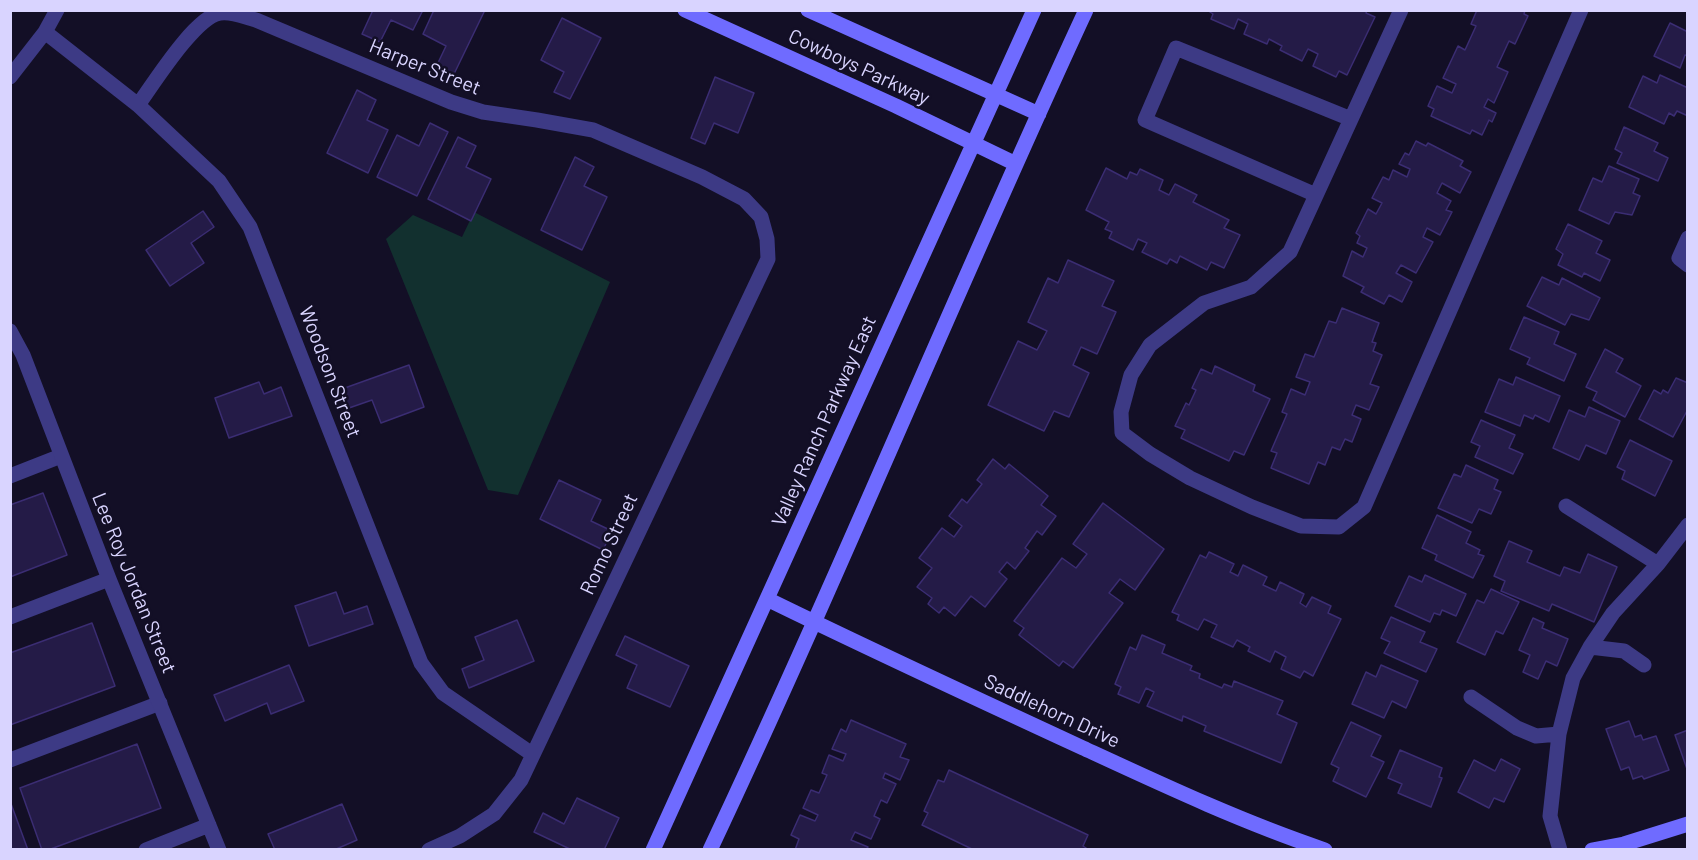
<!DOCTYPE html>
<html>
<head>
<meta charset="utf-8">
<style>
	body { margin:0 }
	#map { position:relative; width:1698px; height:860px; overflow:hidden; background:#130f26; font-family:Barlow,sans-serif }
	canvas { display:block }
	.frame { position:absolute; inset:0; border:12px solid #d9d4ff; pointer-events:none }
</style>
</head>
<body>
<div id="map">
<canvas width="1698" height="860"></canvas>
<div class="frame"></div>
</div>
<script>
const ctx = document.querySelector('canvas').getContext('2d');
ctx.lineJoin = 'round';
function fillPath(path, color) { ctx.fillStyle = color; ctx.fill(path, 'evenodd'); }
function trace(path, color, width, dash) { ctx.strokeStyle = color; ctx.lineWidth = width; ctx.lineCap = dash ? 'butt' : 'round'; ctx.setLineDash(dash || []); ctx.stroke(path); }
function write(font, color, halo, rows, align = 'center') {
  ctx.font = font + ' Barlow,sans-serif'; ctx.lineWidth = 5; ctx.setLineDash([]); ctx.textBaseline = 'middle'; ctx.strokeStyle = halo; ctx.fillStyle = color; for (const [text, x, y, turn = 0] of rows) {
    ctx.save(); ctx.translate(x, y); ctx.rotate((+turn || 0) * Math.PI / 180); ctx.textAlign = isNaN(turn) ? turn : align; if (halo) ctx.strokeText(text, 0, 0); ctx.fillText(text, 0, 0); ctx.restore();
  }
}
const green = new Path2D(`
	M474,212L610,282L518,495L488,490L386,239L413,215L462,237Z`);
const building = new Path2D(`
	M373,10H423L413,30L391,20L380,42L362,34Z
	M434,10H485L454,74L437,65L446,46L423,34Z
	M1207,10H1367L1366,13L1375,17L1347,75L1339,71L1336,77L1313,66L1318,54L1308,49L1302,61L1280,50L1282,46L1269,39L1267,44L1244,34L1248,24L1238,19L1234,29L1211,19L1213,14Z
	M1477,10H1525L1524,14L1528,16L1515,44L1509,41L1497,67L1508,72L1494,103L1488,99L1484,107L1496,113L1492,122L1489,120L1482,135L1472,130L1470,134L1431,116L1434,109L1428,106L1437,86L1452,93L1456,84L1443,78L1458,46L1465,50L1476,26L1471,24Z
	M562,18L601,38L570,99L554,92L564,72L541,60Z
	M1670,23L1688,32V56L1685,55L1680,68L1654,56Z
	M1660,75L1688,88V116L1677,111L1674,116L1669,113L1664,124L1629,107L1643,76L1657,83Z
	M715,77L754,93L738,133L714,123L705,144L691,138Z
	M357,90L376,100L367,120L388,130L368,173L327,153Z
	M430,123L448,132L417,196L377,177L397,135L419,146Z
	M1624,127L1658,143L1654,151L1668,158L1658,181L1617,163L1622,153L1615,149Z
	M458,137L476,146L466,167L491,179L471,221L428,199Z
	M1416,141L1426,146L1428,143L1463,161L1460,166L1471,172L1460,193L1442,183L1437,193L1451,201L1446,210L1452,212L1440,235L1427,228L1423,237L1433,242L1416,273L1401,265L1396,273L1412,282L1402,302L1389,295L1384,304L1361,292L1364,287L1343,276L1352,251L1363,257L1367,248L1357,243L1360,236L1356,233L1368,209L1376,214L1382,203L1372,198L1383,177L1389,180L1393,170L1407,177L1410,169L1399,164L1405,153L1409,155Z
	M575,157L594,167L584,186L607,197L582,250L541,230Z
	M1609,166L1639,179L1633,193L1640,196L1632,215L1615,212L1609,224L1579,210L1593,178L1602,182Z
	M1106,168L1127,179L1130,172L1137,175L1140,169L1163,180L1159,190L1169,195L1175,184L1197,195L1193,202L1229,220L1224,228L1240,235L1224,268L1211,262L1207,270L1180,256L1177,263L1170,259L1167,264L1142,252L1147,243L1138,239L1133,250L1109,238L1112,232L1105,229L1109,222L1086,210Z
	M203,211L214,227L191,243L204,263L170,286L146,250Z
	M1568,224L1602,241L1596,253L1610,260L1600,281L1584,273L1582,277L1558,265L1563,254L1556,249Z
	M1068,260L1114,281L1102,306L1116,312L1097,354L1081,347L1073,365L1089,373L1069,417L1054,411L1044,431L988,405L1018,341L1037,350L1047,331L1028,322L1048,278L1058,283Z
	M1542,277L1559,285L1562,278L1600,298L1589,320L1571,314L1565,325L1527,306Z
	M1342,308L1379,323L1372,342L1376,343L1373,351L1382,355L1370,384L1379,387L1369,410L1356,405L1352,415L1361,419L1352,442L1345,439L1340,450L1332,447L1325,465L1318,462L1309,484L1271,468L1277,453L1271,451L1287,414L1282,412L1291,389L1305,395L1310,382L1296,377L1305,354L1314,357L1329,321L1336,323Z
	M1524,317L1559,332L1554,344L1576,354L1564,381L1527,364L1530,358L1510,349Z
	M1605,349L1623,359L1616,372L1641,386L1625,417L1593,400L1597,392L1586,387Z
	M409,365L424,407L381,423L372,400L349,408L342,389Z
	M1215,366L1255,385L1253,391L1270,399L1244,455L1234,451L1229,461L1181,438L1185,430L1175,426L1186,403L1189,405L1196,390L1192,388L1201,369L1212,374Z
	M1516,377L1560,396L1549,422L1535,415L1533,419L1524,415L1520,426L1485,412L1499,379L1513,385Z
	M1676,378L1688,383V409L1673,437L1639,419L1654,390L1661,394L1663,390L1668,393Z
	M259,382L264,394L281,387L292,416L229,438L215,398Z
	M1589,407L1620,421L1606,454L1586,445L1579,460L1553,448L1569,410L1585,417Z
	M1481,420L1515,435L1509,448L1523,454L1513,474L1475,457L1480,446L1471,442Z
	M1630,440L1672,461L1655,496L1622,479L1625,471L1617,467Z
	M993,459L1005,469L1009,464L1048,496L1041,505L1056,516L1042,535L1037,531L1025,548L1029,551L1015,569L1007,562L999,572L1007,579L985,607L971,596L955,616L944,607L939,613L928,604L932,598L917,587L932,568L919,558L942,528L954,537L962,526L949,516L962,499L967,503L982,484L977,480Z
	M1466,465L1498,480L1494,489L1501,492L1491,514L1479,509L1472,523L1438,508L1454,474L1461,477Z
	M559,480L601,500L591,521L612,531L603,550L540,519Z
	M43,493L67,555L10,577V505Z
	M1103,503L1164,549L1135,590L1120,579L1109,593L1123,603L1073,668L1063,661L1059,666L1019,635L1024,628L1014,621L1062,558L1076,568L1087,554L1073,544Z
	M1437,515L1471,532L1466,543L1480,550L1478,554L1484,556L1473,578L1435,560L1437,555L1422,548Z
	M1509,541L1532,551L1527,562L1560,576L1564,567L1580,573L1588,554L1617,567L1594,622L1552,604L1549,611L1501,591L1505,581L1494,576Z
	M1209,552L1234,564L1230,572L1238,576L1243,565L1267,577L1263,585L1276,591L1280,582L1304,594L1300,603L1306,607L1312,597L1331,606L1328,613L1341,619L1313,676L1304,671L1300,678L1281,669L1286,657L1275,651L1270,662L1248,651L1250,647L1237,640L1233,647L1211,637L1217,625L1204,619L1198,630L1177,620L1179,615L1172,612L1200,555L1206,558Z
	M1425,575L1466,594L1456,616L1442,610L1440,615L1434,613L1430,622L1395,606L1409,576L1422,582Z
	M1491,589L1519,602L1503,634L1496,631L1485,655L1457,642L1477,600L1484,603Z
	M336,592L344,614L367,606L373,624L309,646L295,606Z
	M1391,617L1425,632L1420,642L1437,649L1426,672L1384,653L1390,642L1381,638Z
	M1533,618L1544,623L1542,628L1568,639L1557,666L1546,661L1538,679L1523,672L1530,655L1519,650Z
	M517,620L534,661L469,688L462,669L484,660L475,637Z
	M92,623L115,686L10,725V653Z
	M1142,635L1165,645L1162,653L1192,666L1190,670L1200,674L1199,678L1222,688L1224,684L1232,687L1234,681L1283,701L1277,714L1297,723L1281,763L1204,731L1206,726L1183,716L1182,721L1147,706L1154,692L1146,688L1139,703L1118,694L1121,687L1115,684L1130,647L1136,650Z
	M625,636L689,666L670,707L627,688L637,665L616,655Z
	M289,665L304,701L271,714L267,703L225,721L214,695Z
	M1381,665L1418,681L1406,708L1392,701L1384,718L1352,704L1366,672L1376,677Z
	M851,720L906,744L900,757L909,760L900,780L885,773L883,778L896,784L887,803L881,800L874,816L880,819L871,839L855,832L851,840L868,847L866,850H795L799,839L791,835L800,815L815,821L818,815L803,808L811,790L819,793L827,775L822,773L829,755L843,761L846,754L832,749L841,729L846,732Z
	M1629,721L1635,737L1641,735L1643,740L1656,736L1669,770L1644,779L1642,776L1633,779L1629,767L1621,770L1606,729Z
	M1351,722L1381,736L1371,756L1384,762L1366,797L1333,781L1339,768L1331,764Z
	M1688,730V769H1687L1675,735Z
	M137,744L161,808L48,850H42L20,788Z
	M1400,750L1442,768L1439,777L1442,778L1431,807L1398,793L1402,784L1388,778Z
	M1501,759L1520,769L1504,802L1494,798L1489,808L1458,792L1474,760L1495,771Z
	M949,770L1088,835L1083,846L1089,850H974L922,825L928,813L924,811L938,780L944,782Z
	M577,798L619,818L604,850H572L534,832L543,813L564,824Z
	M10,801L28,850H10Z
	M342,804L357,840L334,850H275L268,834Z`);
const lane = new Path2D(`
	M1401,10L1290,252L1251,287L1204,303L1150,345L1131,375L1121,412L1122,433L1150,454L1190,478L1252,507L1301,526L1339,527L1364,507L1581,10
	M1316,195L1145,120L1176,48L1351,119
	M10,476L61,456
	M10,760L160,703`);
const street = new Path2D(`
	M45,32L138,105L219,181L250,227L421,663L443,693L532,754
	M10,77L45,32L57,10
	M138,105C154,83 195,17 220,13C232,11 244,17 256,20L451,102L483,112L537,120L593,130L702,177L744,199L761,217L767,239L768,259L521,780L494,814L460,836L429,850
	M1688,238L1679,258L1688,265
	M10,331L23,355L109,579L219,850
	M1566,506L1658,564
	M10,617L109,579
	M1590,647L1624,651L1644,665
	M1471,697L1517,728L1536,736L1559,734
	M146,850L209,825
	M1560,850L1550,816L1559,734L1573,678L1590,647L1613,613L1658,564L1688,525`);
const secondary = new Path2D(`
	M685,10L896,106L1016,164
	M808,10L1039,114
	M767,599C871,650 977,699 1083,748C1163,785 1242,822 1325,850
	M653,850L1034,10
	M710,850C841,572 957,288 1086,10
	M1592,850L1624,844L1688,824`);
const streetNames = [
	["Harper Street",425,67,22],
	["Cowboys Parkway",859,67,25],
	["Woodson Street",330,372,69],
	["Valley Ranch Parkway East",824,421,-66],
	["Romo Street",609,544,-65],
	["Lee Roy Jordan Street",134,583,68],
	["Saddlehorn Drive",1052,711,25]
];
fillPath(green, '#12302f');
fillPath(building, '#241b47');
trace(building, '#3b2d73', 1.5);
trace(lane, '#3d3a85', 15);
trace(street, '#3d3a85', 15);
trace(secondary, '#6f6bff', 15);
write('20px', '#d9d4ff', '#130f26', streetNames);
</script>
</body>
</html>
